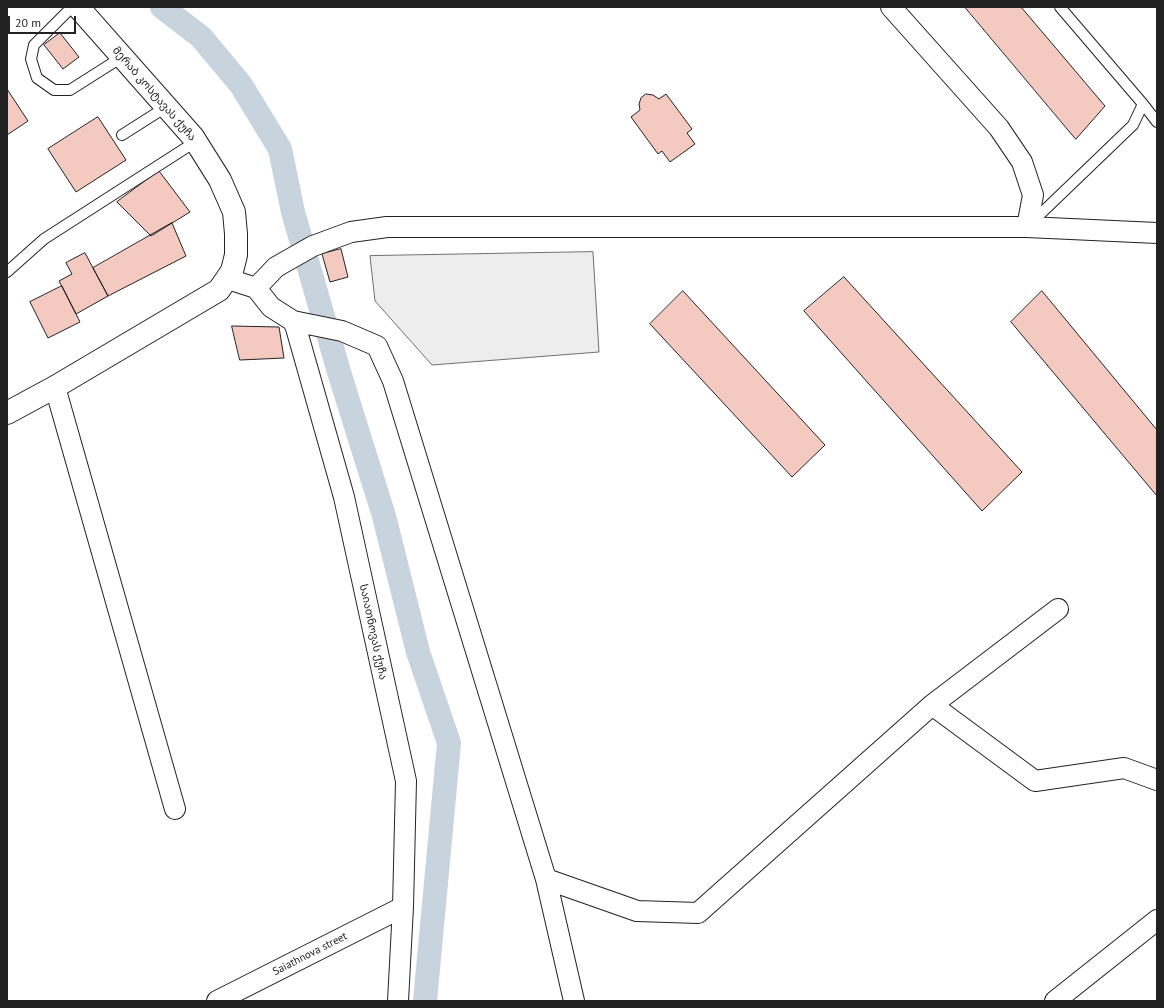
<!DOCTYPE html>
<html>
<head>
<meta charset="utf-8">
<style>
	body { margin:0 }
	#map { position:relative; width:1164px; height:1008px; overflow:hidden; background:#fff; font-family:"PT Sans",sans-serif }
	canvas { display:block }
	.frame { position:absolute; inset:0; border:8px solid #222; pointer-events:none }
	.scale { position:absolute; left:8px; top:16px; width:68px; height:18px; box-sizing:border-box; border:2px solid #222; border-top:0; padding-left:5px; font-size:12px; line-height:14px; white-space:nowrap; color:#222; -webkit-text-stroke:3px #fff; paint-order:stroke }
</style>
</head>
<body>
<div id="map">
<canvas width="1164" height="1008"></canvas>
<div class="frame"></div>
<div class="scale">20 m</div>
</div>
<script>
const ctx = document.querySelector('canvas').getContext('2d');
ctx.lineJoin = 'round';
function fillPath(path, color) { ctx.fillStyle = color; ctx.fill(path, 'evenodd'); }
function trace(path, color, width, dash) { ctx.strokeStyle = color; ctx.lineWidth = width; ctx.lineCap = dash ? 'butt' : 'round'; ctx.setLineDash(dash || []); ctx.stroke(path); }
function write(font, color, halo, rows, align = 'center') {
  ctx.font = font + ' "PT Sans","Noto Sans Georgian",sans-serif'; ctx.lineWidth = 3; ctx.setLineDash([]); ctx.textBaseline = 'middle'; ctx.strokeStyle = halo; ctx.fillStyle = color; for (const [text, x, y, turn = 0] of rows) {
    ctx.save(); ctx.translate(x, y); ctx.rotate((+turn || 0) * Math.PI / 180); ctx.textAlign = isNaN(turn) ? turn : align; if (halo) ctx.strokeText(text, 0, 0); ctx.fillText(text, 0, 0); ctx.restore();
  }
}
const parking = new Path2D(`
	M593,252L599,352L432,365L375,301L370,256Z`);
const canal = new Path2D(`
	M162,7L201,37L241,85L280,149L293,212L339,372L384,516L418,652L449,743L425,1001`);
const building = new Path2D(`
	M965,7H1021L1105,106L1076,139Z
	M60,33L79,57L63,69L44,45Z
	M7,89L28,121L7,135Z
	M646,94L653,95L659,99L666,94L692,129L687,133L695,144L670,162L662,151L658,154L631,117L640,110L639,104L641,98Z
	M98,117L126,160L76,192L48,149Z
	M159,171L190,212L151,236L117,202Z
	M172,223L186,256L108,296L93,268Z
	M341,249L348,277L330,282L322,254Z
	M85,253L108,296L76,314L59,281L72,274L66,263Z
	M844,277L1022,472L982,511L804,311Z
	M62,286L80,322L48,338L30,302Z
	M683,291L825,445L792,477L650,324Z
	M1042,291L1157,430V496L1011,322Z
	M232,326L279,327L284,358L240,360Z`);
const lane = new Path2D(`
	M72,7L34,45L31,59L37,78L54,90H70L122,57
	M1143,104L1157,122
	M122,135L166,107
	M1030,224L1133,125L1143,104L1060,7
	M7,272L44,239L195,142`);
const street = new Path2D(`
	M891,7L999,128L1022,162L1033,195L1027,227
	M228,279L256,288L276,267L313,246L351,232L387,227H1027L1157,233
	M256,288L271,307L293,321L296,328L344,497L406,781L403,907L398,1001
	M293,321L342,331L377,346L393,381L546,879L574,1001
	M55,387L175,809
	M932,705L1035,781L1124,768L1157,780
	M546,879L637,911L698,913L932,705L1058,609
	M217,1001L403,907
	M1055,1001L1157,920`);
const highway = new Path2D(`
	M7,413L55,387L219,290L232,271L236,255V234L234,212L220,180L193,137L78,7`);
const streetNames = [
	["მერაბ კოსტავას ქუჩა",154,94,49],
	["საიათნოვას ქუჩა",373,632,78],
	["Saiathnova street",310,954,-27]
];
fillPath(parking, '#ededed');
trace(parking, '#6f6f6f', 1);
trace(canal, '#c7d3dd', 24);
fillPath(building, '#f3c9c0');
trace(building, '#222', 1);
trace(lane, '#222', 12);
trace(street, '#222', 22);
trace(highway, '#222', 24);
trace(lane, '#fff', 10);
trace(street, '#fff', 20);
trace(highway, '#fff', 22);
write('11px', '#222', '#fff', streetNames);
</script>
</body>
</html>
